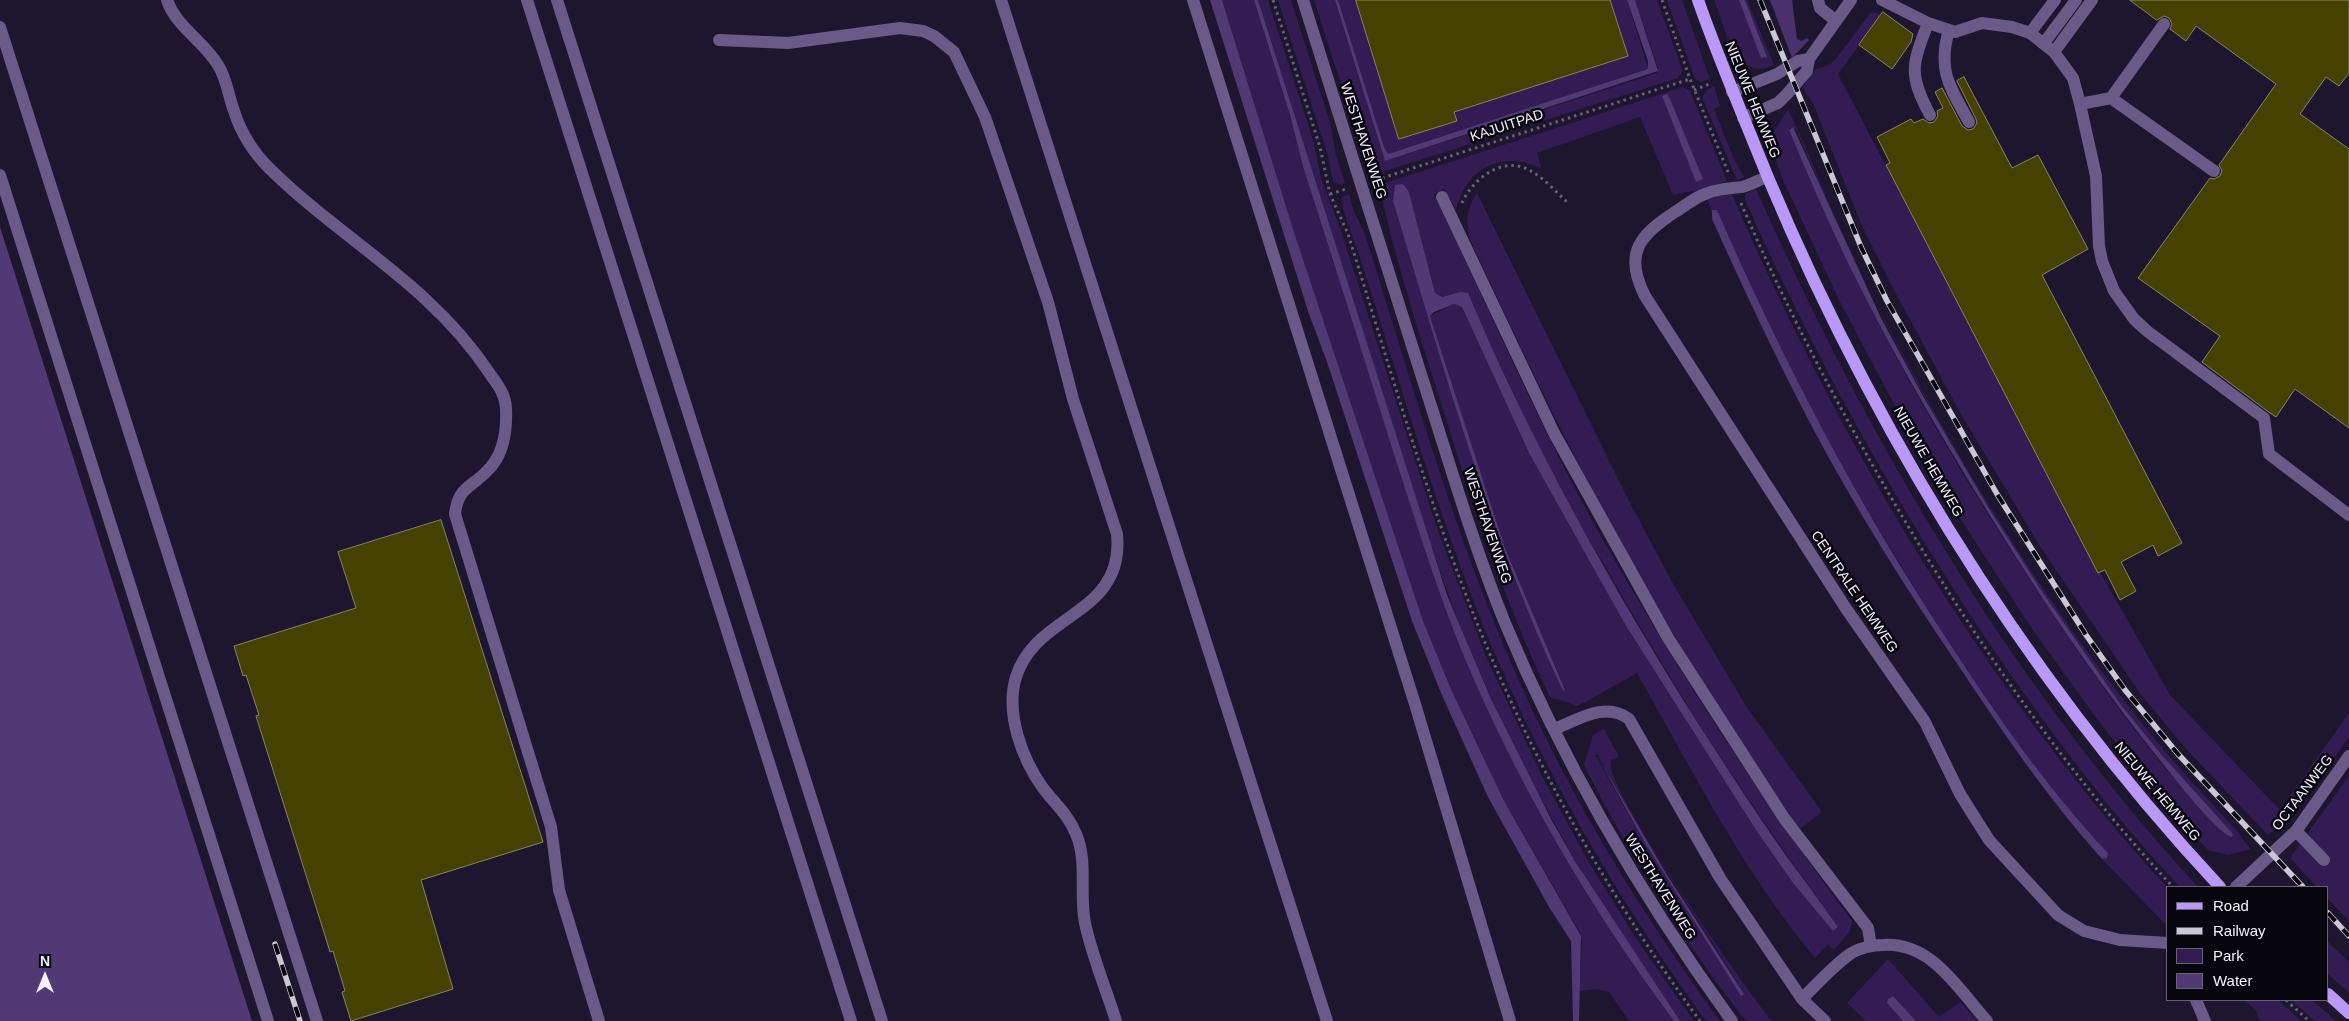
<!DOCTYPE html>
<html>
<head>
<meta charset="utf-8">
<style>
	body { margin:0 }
	#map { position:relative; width:2349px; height:1021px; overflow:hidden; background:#1e162e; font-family:Arial,sans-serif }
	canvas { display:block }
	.legend { position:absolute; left:2166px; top:886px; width:162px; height:115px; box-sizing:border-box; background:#07050e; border:1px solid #66636e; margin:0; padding:6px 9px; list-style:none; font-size:15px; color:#f5f1ff }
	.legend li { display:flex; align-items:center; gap:10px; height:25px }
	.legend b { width:25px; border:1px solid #66636e }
	.north { position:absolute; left:20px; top:951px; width:50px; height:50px; -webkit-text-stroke:4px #07050e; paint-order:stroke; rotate:0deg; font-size:14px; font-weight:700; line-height:20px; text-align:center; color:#f5f1ff }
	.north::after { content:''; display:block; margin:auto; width:18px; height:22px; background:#f5f1ff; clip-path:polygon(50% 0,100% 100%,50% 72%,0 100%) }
</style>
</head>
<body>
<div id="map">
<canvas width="2349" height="1021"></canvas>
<ul class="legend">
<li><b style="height:6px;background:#b998f7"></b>Road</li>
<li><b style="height:6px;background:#ccc7d7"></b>Railway</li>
<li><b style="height:14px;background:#331b54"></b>Park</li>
<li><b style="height:14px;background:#503975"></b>Water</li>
</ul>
<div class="north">N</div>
</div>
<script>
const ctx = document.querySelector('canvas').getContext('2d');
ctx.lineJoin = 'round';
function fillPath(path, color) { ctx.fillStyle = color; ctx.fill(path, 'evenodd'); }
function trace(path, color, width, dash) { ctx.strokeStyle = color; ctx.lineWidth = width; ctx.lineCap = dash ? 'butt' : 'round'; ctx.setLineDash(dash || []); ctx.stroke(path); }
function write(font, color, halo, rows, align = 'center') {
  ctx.font = font + ' Arial,sans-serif'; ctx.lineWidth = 5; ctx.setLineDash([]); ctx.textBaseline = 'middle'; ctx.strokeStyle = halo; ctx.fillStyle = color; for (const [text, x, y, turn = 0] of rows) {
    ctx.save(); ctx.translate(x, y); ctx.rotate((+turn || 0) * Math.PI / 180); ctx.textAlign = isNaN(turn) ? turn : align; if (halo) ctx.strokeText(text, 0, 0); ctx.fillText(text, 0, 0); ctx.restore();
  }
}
const green = new Path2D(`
	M1222,0H1254L1290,115L1304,170C1333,261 1362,352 1391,443C1413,513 1434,584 1462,652C1517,783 1589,907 1674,1021H1629L1609,992L1597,989L1579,991L1582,943L1579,931L1504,801L1451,689L1423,621L1294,232Z
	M1258,0H1268L1314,143L1321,178L1341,231L1438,531L1487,659L1542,776L1587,859L1635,937L1694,1021H1680C1574,872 1486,713 1429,539Z
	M1278,0H1291L1331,126L1336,155L1345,183L1342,185L1333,182L1328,156Z
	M1314,0H1335L1385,161L1657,73L1658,68L1635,0H1657L1683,71L1678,78L1376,174L1355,127Z
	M1338,0H1356L1400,139L1456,121L1454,112L1628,56L1610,0H1627L1648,68L1633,75L1388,154L1384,148Z
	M1667,0H1682L1710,79L1700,82L1695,79Z
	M1714,0H1747L1774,65C1734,84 1725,25 1714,0Z
	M1872,11L1881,15L1838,74L2098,573L2100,572L2170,695L2280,810L2349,713V737L2292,816L2268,835L2187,750L2142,696L2041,548L1962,416L1894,290L1862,226L1814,106L1803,87L1816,69L1829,65L1835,60Z
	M1714,86L1720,106L1714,109L1733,157L1744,177L1737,180L1702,97L1707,90Z
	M1683,87L1690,91L1727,181L1703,189L1673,195L1640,117L1537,153L1542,169C1502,149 1466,168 1456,210L1444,189L1434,194C1491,312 1542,433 1607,547C1681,676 1763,801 1852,921L1850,931L1834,950L1828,944L1815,958C1743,871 1692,770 1637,673L1578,706L1550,697C1505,602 1472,503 1441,403C1418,330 1395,259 1379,185ZM1662,96L1702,179L1696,181ZM1395,185L1409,192L1435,293L1442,297L1460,292L1476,314L1539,448L1580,524L1648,640L1701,728L1768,828L1838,927L1833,931L1793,883L1756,830L1626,626L1530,455L1462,307L1454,304L1430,316L1505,548L1565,690L1563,691C1489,534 1443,366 1393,201Z
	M1788,109C1811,157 1829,207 1852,255C1931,417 2028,581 2141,722C2171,760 2205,796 2238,832L2250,849L2228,855L2208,850L2159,798L2100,723L2030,626L1949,501L1903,421L1840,302L1784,182L1773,153L1771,136ZM1790,128L1796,129C1870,304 1955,466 2063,622C2087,658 2111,694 2138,728C2168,765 2201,799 2233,834L2230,837C2160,771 2104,690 2050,610C1976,499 1907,385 1849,264C1827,220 1809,175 1789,130Z
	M1756,189C1868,441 2011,683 2198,887H2180C2114,817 2057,741 2002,662C1902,516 1817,362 1745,200V194Z
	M1731,192C1837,439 1986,690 2168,888V927L2102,859H2105L2108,853C2025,765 1958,661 1896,557C1829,446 1765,331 1717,210L1712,212L1707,199Z
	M1477,193L1629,501L1672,582L1746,706L1822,812L1801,828C1786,820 1760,771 1749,755C1640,593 1553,419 1471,242C1465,224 1466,209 1477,193Z
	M1349,194L1353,209L1364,232C1407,366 1445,503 1499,634C1555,772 1632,901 1720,1021H1706C1604,881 1520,730 1461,568C1431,487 1407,406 1381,324C1369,286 1357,247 1343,209L1342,197Z
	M1604,729L1619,757L1611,760C1601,785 1748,991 1772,1021H1746C1684,942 1629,854 1584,765L1593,735ZM1595,755H1598C1641,838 1696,914 1744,993L1741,995L1645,843Z
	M2349,776V921L2328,899V887H2317L2290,858Z
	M2328,942L2349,962V993L2328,974Z
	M1888,959L1939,1017L1960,1002L1978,1021H1916L1893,996L1888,999L1887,1003L1903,1021H1866L1847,1003Z
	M2245,1000H2278L2301,1021H2261L2258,1018L2257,1012Z
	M2291,1000H2312L2336,1021H2315Z`);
const forest = new Path2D(`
	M1770,0H1792L1797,39L1801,41L1807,38L1809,40L1792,58Z`);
const water = new Path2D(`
	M1210,0H1222L1294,232L1423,621L1451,689L1504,801L1581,936L1579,1021H1573L1571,941L1549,907L1488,797L1441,693L1412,621L1326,359L1309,314Z
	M1254,0H1258L1447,595L1491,699L1551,819L1575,861L1680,1021H1674C1589,907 1517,783 1462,652C1435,585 1414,516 1392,448C1363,355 1334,263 1304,170L1290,115Z
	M1335,0H1338L1384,147L1388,154L1645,70L1648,68V61L1627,0H1635L1658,71L1385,161Z
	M1739,0H1745L1767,57L1761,58Z
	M1667,94L1670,99L1703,179L1696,182L1662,96Z
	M1793,127L1881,318L1923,396L1988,507L2043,593L2121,705L2160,753L2233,834L2232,837C2217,833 2175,779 2163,764C2109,697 2060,627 2014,554C1955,460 1898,365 1849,265C1827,220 1808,175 1789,130Z
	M1403,184L1409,192L1435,293L1442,297L1460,292L1468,293C1532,445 1613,589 1701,728C1732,775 1762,823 1796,869C1810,888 1824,907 1838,927L1833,931L1793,883L1756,830L1626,626L1530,455L1462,307L1454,304L1434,312L1430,316L1505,548L1565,690L1563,691C1489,534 1443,366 1393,201L1395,185Z
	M1712,210H1717C1782,360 1858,504 1948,641C1996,715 2047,788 2108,853L2107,858L2102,859C2049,800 2004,734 1960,668C1906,589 1855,508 1810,423C1775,356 1743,288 1712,219Z
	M0,227L252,1021H0Z
	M1596,754L1667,875L1744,994L1741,996L1645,843Z
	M1893,996L1916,1021H1903L1887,1003L1888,999Z`);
const building = new Path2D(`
	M1356,0H1610L1628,56L1454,112L1457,121L1399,139Z
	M2130,0H2349V73L2339,86L2326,77L2300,114L2349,149V428L2295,389L2276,417L2270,413L2202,362L2220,336L2138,278L2210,178L2214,179L2220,176L2222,171L2219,165L2276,84L2196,26L2186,41L2170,29L2172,24L2169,18L2164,16L2157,20Z
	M1883,12L1913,34L1911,42L1892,69L1859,45Z
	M1964,77L2012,168L2038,155L2088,249L2042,275L2182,543L2158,556L2153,545L2121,562L2136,591L2120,600L2105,570L2098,573L1886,165L1890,163L1877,137L1911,119L1914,123L1923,119L1929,123L1934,122L1938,116L1937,111L1943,108L1935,92L1942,88L1962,126L1968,130L1973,129L1977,123L1976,119L1957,81Z
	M441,520L543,842L421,880L453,989L351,1021L342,992L345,991L333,951L330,952L327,942L256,716L259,715L246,675L243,676L234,646L356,608L338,552Z`);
const path = new Path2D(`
	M1273,0L1320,147L1330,194L1348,234C1389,364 1426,496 1477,623C1534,764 1610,898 1700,1021
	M1662,0L1690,79L1728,172
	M1694,90L1712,83
	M1376,180L1690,79
	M1330,194L1346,189
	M1462,203C1472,180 1502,155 1529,170C1543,177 1556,192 1568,203
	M1741,203C1776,285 1816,364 1859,441C1947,599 2049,754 2173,887
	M2286,1000L2309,1021`);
const minor = new Path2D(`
	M167,0C176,27 203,40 218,65C227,79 228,95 234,111C241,133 253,152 269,168C342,240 430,284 488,371C496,383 505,392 506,408C507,429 504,455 487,471C471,488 458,487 455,514L551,827L559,890L599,1021
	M527,0L851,1021
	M557,0L882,1021
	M1001,0L1327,1021
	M1193,0L1415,704L1510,1021
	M1303,0C1344,130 1384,260 1426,390C1451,468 1474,547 1505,623C1564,765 1642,897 1732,1021
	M1818,0L1820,8L1836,21
	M1882,0L1928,23L1955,32L1982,23L2012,27L2030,33L2054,52L2073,78L2080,104L2096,176L2099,246L2102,261L2114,291L2134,319L2147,331L2264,418L2269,454L2349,515
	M1928,23C1912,65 1908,74 1930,115
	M0,27L317,1021
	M1949,30C1937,71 1950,87 1969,122
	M2030,33L2055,0
	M719,40L788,43L900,28L923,31L934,36L954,52L985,117L1048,302L1073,399L1117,534C1125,616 1036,612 1016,677C1005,713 1022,759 1043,788C1054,803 1069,815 1076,834C1088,861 1079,894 1085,923C1092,956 1106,989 1116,1021
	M2044,43L2076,0
	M2054,52L2092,0
	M1732,92L1777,74L1798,61L1809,59
	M2111,98L2214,171
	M2080,104L2111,98L2164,24
	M1743,118L1778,103L1787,94L1807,71L1809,59L1851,0
	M0,175L268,1021
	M1767,177C1759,180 1750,185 1742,187C1730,188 1716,189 1705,194C1694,198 1685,206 1675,212C1640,235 1623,253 1645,296L1845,607L1925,722L1960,794L1989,840L2058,915L2084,931L2120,940L2168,943
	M1442,197L1554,433L1668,638L1784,818L1868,928L1871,946
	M1554,729C1578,720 1605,701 1629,719L1720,878L1802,999L1825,1021
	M2296,831L2324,860
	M2236,887L2296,831L2349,756
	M1802,999C1817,984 1833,966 1850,954C1859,948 1873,945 1883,945C1932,942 1958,989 1987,1021
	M2196,1000L2205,1021`);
const major = new Path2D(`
	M1698,0C1713,43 1730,84 1747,126C1857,404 2016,668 2220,887
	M2328,994L2349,1013`);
const rail = new Path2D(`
	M1760,0L1861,247L1887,301L1997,494L2086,635L2125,690L2178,754L2303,887
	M2328,913L2349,936
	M275,944L300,1021`);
const streetNames = [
	["NIEUWE HEMWEG",1752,100,68],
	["KAJUITPAD",1507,126,-18],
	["WESTHAVENWEG",1363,141,72],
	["NIEUWE HEMWEG",1928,462,60],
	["WESTHAVENWEG",1487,526,71],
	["CENTRALE HEMWEG",1854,592,56],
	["NIEUWE HEMWEG",2157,792,50],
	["OCTAANWEG",2303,793,-53],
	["WESTHAVENWEG",1660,887,58]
];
fillPath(green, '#331b54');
fillPath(forest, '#48316d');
fillPath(water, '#503975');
fillPath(building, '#454100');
trace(building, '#868564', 1);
trace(path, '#686175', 3, [2.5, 4]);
trace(minor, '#695a87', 12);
trace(major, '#b998f7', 12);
trace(rail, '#ccc7d7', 5.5);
trace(rail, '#07050e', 4, [11]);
write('14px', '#f5f1ff', '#07050e', streetNames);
</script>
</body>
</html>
